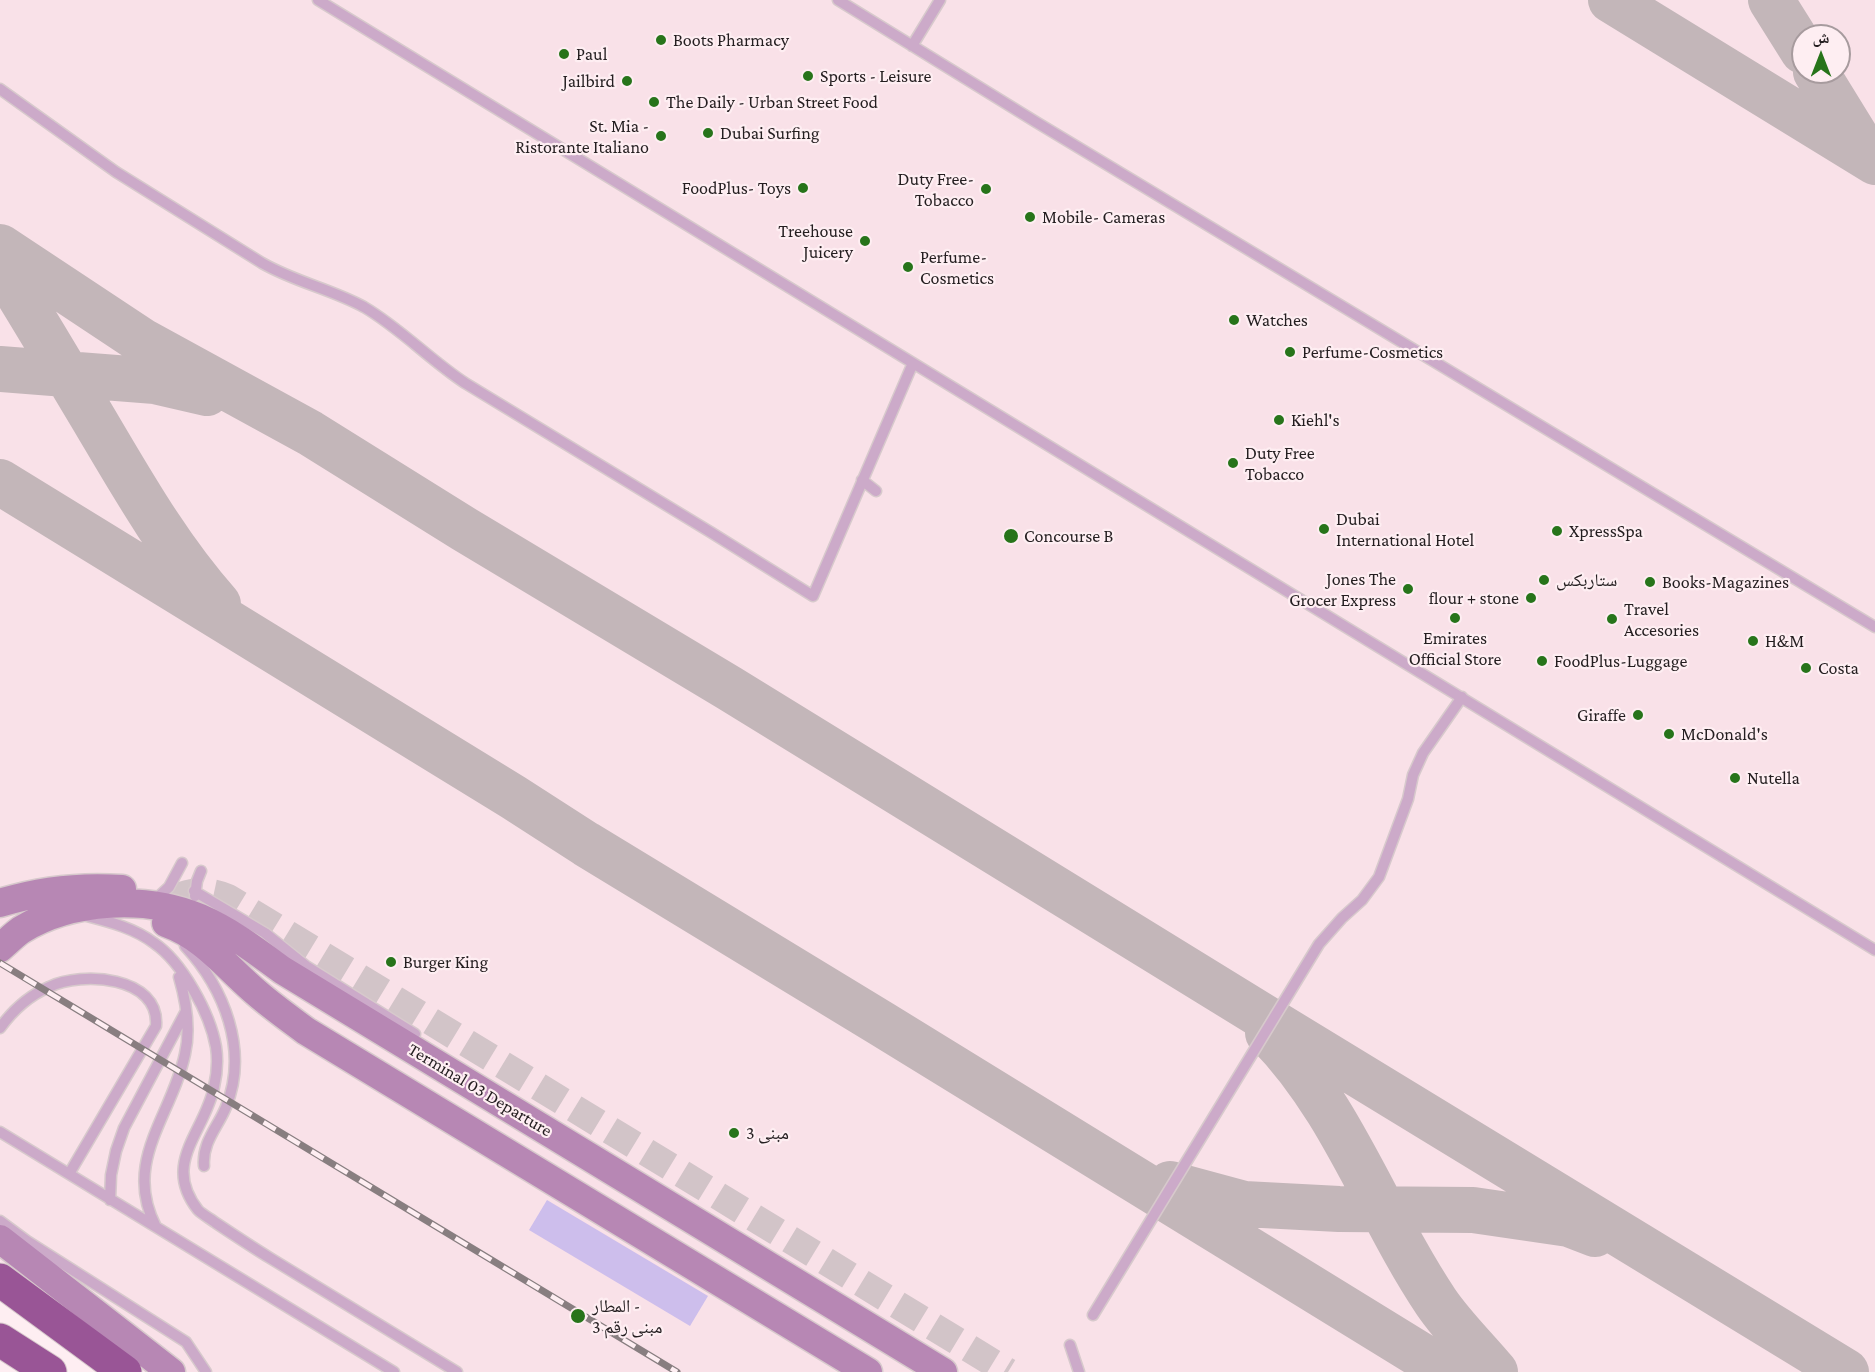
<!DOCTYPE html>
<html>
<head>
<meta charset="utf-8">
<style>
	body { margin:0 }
	#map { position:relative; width:1875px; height:1372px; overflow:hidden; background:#feeef2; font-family:"Crimson Pro","Noto Naskh Arabic",serif }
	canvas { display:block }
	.north { position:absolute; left:1791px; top:24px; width:60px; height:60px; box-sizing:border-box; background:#feeef2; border:2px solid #a79b9e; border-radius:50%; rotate:0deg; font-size:16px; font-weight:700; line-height:24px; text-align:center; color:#241e20 }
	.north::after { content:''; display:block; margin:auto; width:21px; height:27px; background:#27741a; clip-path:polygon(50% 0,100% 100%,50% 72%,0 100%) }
</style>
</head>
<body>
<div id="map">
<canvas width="1875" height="1372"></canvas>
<div class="north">ش</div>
</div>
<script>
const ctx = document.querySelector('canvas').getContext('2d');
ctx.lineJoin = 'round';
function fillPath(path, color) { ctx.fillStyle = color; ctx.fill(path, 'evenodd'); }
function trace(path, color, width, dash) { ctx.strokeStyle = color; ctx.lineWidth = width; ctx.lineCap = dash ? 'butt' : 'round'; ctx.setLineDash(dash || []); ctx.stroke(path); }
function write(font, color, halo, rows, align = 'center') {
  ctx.font = font + ' "Crimson Pro","Noto Naskh Arabic",serif'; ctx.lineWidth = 4.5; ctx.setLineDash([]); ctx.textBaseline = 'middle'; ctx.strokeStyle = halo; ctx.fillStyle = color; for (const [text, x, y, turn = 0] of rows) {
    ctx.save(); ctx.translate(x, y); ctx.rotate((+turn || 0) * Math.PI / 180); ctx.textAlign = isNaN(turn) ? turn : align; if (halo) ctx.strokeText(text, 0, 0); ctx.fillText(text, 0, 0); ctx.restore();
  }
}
const built = new Path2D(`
	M0,0H1875V1372H144L0,1261ZM1803,36H1839V72H1803Z`);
const water = new Path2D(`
	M547,1200L708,1296L690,1326L529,1230Z`);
const taxiway = new Path2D(`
	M1611,0L1875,162
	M1771,0L1803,51
	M1816,72L1864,150
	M0,247L142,341L310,433L464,529L729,688L1272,1022L1846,1372
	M0,268L8,277C37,324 65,371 93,418C131,482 168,548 218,604
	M0,369L155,381L207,393
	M0,482L513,797L586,844L882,1024L1448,1372
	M1268,1033C1343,1109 1377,1214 1436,1302C1453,1327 1476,1349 1495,1372
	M1170,1184L1244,1204L1339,1209L1473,1210L1569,1224L1595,1234`);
const secondaryTunnel = new Path2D(`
	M173,899C192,890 208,890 228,898L1008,1372`);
const lane = new Path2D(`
	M318,0L1875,950
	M838,0L1036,122L1875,627
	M912,46L940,0
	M0,89L116,172L262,263C295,282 331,289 364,307C400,328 430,360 465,383L712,533L813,596L913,363
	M862,480L876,491
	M194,891L265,933L306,966L415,1034
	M195,896L197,881L201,871
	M154,901L169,887L182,863
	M87,916C110,922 134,928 154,943C182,962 210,1013 216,1047C218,1060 217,1074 214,1087C205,1132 161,1163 198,1210C203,1215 211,1219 216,1223C234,1235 252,1247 270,1258C332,1296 395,1334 457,1372
	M185,946C224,988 249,1050 226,1107C218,1127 202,1142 204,1166
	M179,977C186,1001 191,1028 185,1054C172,1116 122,1161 156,1227L394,1372
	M0,1028C13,1010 28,996 49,987C82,971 160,976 156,1026L69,1174
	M0,1132L156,1227
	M110,1200L111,1175L116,1151L124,1128L186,1011
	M0,1221L27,1241L186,1342L206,1372
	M1093,1315L1319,944L1342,918L1362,900L1379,877L1408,799L1413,775L1423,753L1462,697
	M1070,1345L1079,1372`);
const secondary = new Path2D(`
	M0,903C41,890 79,886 122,889
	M166,923C205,937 227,968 258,994C273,1007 290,1019 306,1031L868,1372
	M0,948C7,942 14,935 21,930C71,899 146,895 200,918C230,931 256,951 282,970L943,1372
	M0,1239L171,1372`);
const highway = new Path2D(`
	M0,1280L125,1372
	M0,1340L50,1372`);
const rail = new Path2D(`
	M0,963L677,1372`);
const markers = [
	[661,40,6,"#27741a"],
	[564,54,6,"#27741a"],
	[808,76,6,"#27741a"],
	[627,81,6,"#27741a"],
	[654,102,6,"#27741a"],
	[708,133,6,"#27741a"],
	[661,136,6,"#27741a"],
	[803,188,6,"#27741a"],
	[986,189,6,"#27741a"],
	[1030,217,6,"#27741a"],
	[865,241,6,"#27741a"],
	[908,267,6,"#27741a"],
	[1234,320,6,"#27741a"],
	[1290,352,6,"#27741a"],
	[1279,420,6,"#27741a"],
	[1233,463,6,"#27741a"],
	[1324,529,6,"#27741a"],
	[1557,531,6,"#27741a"],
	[1011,536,8,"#27741a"],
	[1544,580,6,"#27741a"],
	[1650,582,6,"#27741a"],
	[1408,589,6,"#27741a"],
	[1531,598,6,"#27741a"],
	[1455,618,6,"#27741a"],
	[1612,619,6,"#27741a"],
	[1753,641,6,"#27741a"],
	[1542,661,6,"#27741a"],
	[1806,668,6,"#27741a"],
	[1638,715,6,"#27741a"],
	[1669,734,6,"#27741a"],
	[1735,778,6,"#27741a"],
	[391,962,6,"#27741a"],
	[734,1133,6,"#27741a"],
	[578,1316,8,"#27741a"]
];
const poiNames = [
	["Boots Pharmacy",673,40],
	["Paul",576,54],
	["Sports - Leisure",820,76],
	["Jailbird",615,81,"right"],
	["The Daily - Urban Street Food",666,102],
	["St. Mia -",649,126,"right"],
	["Ristorante Italiano",649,147,"right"],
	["Dubai Surfing",720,133],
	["Duty Free-",974,179,"right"],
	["Tobacco",974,200,"right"],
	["FoodPlus- Toys",791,188,"right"],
	["Mobile- Cameras",1042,217],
	["Treehouse",853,231,"right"],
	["Juicery",853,252,"right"],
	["Perfume-",920,257],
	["Cosmetics",920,278],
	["Watches",1246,320],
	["Perfume-Cosmetics",1302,352],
	["Kiehl's",1291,420],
	["Duty Free",1245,453],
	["Tobacco",1245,474],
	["Dubai",1336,519],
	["International Hotel",1336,540],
	["XpressSpa",1569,531],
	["Concourse B",1024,536],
	["Jones The",1396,579,"right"],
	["Grocer Express",1396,600,"right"],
	["ستاربكس",1556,580],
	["Books-Magazines",1662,582],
	["flour + stone",1519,598,"right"],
	["Travel",1624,609],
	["Accesories",1624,630],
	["Emirates",1455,638,"center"],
	["Official Store",1455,659,"center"],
	["H&M",1765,641],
	["FoodPlus-Luggage",1554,661],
	["Costa",1818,668],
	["Giraffe",1626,715,"right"],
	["McDonald's",1681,734],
	["Nutella",1747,778],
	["Burger King",403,962],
	["مبنى 3",746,1133],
	["المطار -",592,1306],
	["مبنى رقم 3",592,1327]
];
const streetNames = [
	["Terminal 03 Departure",480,1090,31]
];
fillPath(built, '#f9e1e8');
fillPath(water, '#cdbeec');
trace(taxiway, '#c3b6b9', 46);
trace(secondaryTunnel, '#d2c4c8', 28, [28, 14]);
trace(lane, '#d7c9cc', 13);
trace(secondary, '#d7c9cc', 31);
trace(highway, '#d7c9cc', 35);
trace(lane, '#ccaac9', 10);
trace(secondary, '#b787b4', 28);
trace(highway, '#995596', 33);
trace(rail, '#887e80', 7);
trace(rail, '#feeef2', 4.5, [14]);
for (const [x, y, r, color] of markers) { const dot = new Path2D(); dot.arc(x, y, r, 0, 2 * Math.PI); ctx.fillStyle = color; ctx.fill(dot); trace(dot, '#feeef2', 2); }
write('18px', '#241e20', '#feeef2', poiNames, 'left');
write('18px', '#241e20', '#feeef2', streetNames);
</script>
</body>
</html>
